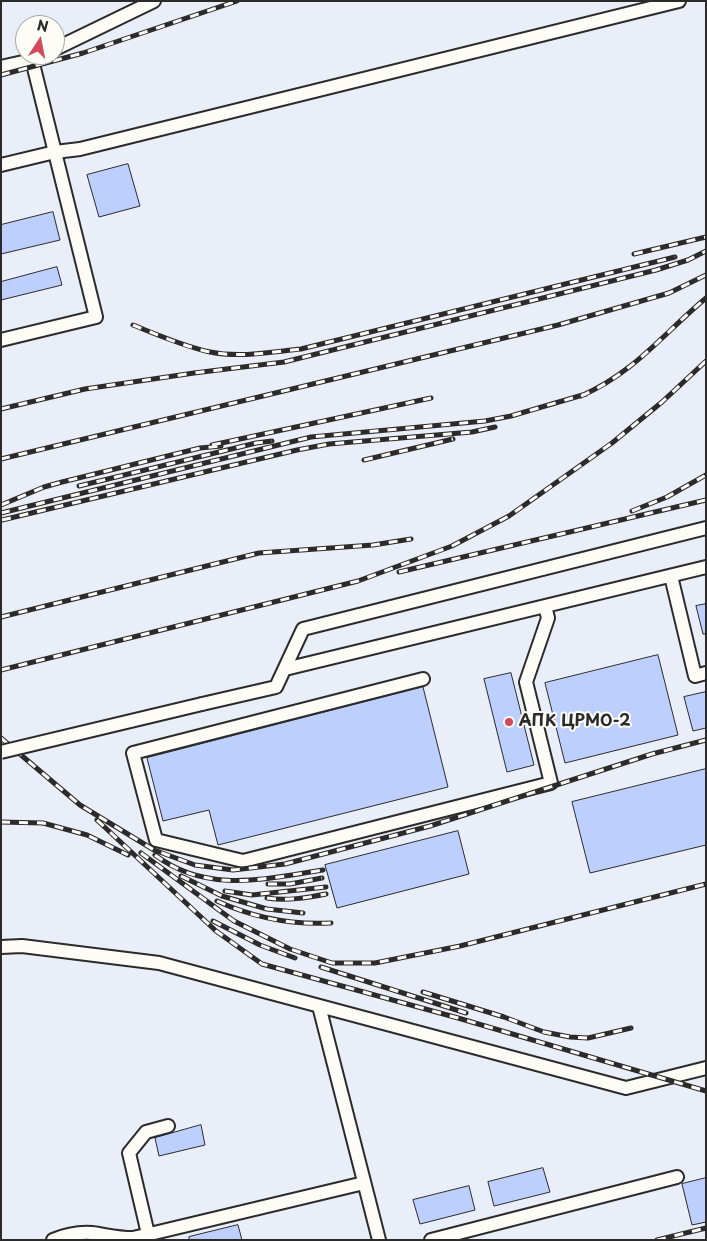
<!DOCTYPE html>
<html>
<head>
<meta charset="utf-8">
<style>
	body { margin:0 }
	#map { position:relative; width:707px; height:1241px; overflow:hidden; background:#fdfcf7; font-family:"Playpen Sans",sans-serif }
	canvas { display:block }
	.frame { position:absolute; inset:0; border:2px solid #2b2b2b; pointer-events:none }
	.north { position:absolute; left:15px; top:15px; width:50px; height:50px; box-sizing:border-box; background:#fdfcf7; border:1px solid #a9a8a5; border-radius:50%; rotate:11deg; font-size:14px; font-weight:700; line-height:20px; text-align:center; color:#2b2b2b }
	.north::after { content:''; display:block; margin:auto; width:18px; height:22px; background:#d1495b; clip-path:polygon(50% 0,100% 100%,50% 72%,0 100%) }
</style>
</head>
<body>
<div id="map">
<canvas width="707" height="1241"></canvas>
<div class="frame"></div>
<div class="north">N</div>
</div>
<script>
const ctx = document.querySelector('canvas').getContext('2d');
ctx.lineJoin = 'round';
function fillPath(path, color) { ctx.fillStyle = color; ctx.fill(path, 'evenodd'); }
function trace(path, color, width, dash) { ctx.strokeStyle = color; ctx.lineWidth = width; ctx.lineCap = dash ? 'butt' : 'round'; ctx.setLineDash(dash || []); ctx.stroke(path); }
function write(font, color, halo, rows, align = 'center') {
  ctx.font = font + ' "Playpen Sans",sans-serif'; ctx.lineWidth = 4; ctx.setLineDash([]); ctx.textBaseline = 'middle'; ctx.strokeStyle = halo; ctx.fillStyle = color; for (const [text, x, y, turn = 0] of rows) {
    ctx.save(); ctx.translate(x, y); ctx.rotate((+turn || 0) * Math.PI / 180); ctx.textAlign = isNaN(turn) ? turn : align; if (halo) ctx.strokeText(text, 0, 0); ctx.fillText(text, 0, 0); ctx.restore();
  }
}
const built = new Path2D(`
	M1,1H706V1240H1ZM25,25H55V55H25Z`);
const building = new Path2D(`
	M128,164L140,206L99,217L87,175Z
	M53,212L60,240L1,254V225Z
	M57,267L62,285L1,300V282Z
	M706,604V634H703L696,606Z
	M658,655L678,735L565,763L545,683Z
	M511,673L534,765L507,772L484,679Z
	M423,687L448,787L218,845L209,810L163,821L147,758Z
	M706,692V728L693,731L684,697Z
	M706,769V845L590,873L572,802Z
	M458,831L469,874L337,908L325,865Z
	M201,1125L205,1145L159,1156L155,1138Z
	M543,1168L550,1192L494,1206L488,1182Z
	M706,1178V1222L692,1225L682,1184Z
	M469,1186L475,1210L420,1224L413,1200Z
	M238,1225L242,1240H189V1237Z`);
const minor = new Path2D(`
	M55,49L154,1
	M1,67L32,60L42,55
	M1,165L55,152L80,149L679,1
	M1,340L96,317L32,60
	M671,576L695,676L706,673
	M285,669L706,567
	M423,679L133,753L156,840L243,861L551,783L526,682L548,618L545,606
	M202,704L276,687L303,629L706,528
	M1,947L22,946L159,963L626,1088L706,1068
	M319,1006L379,1240
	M148,1234L129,1153L146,1132L168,1126
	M53,1240C65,1235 79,1232 92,1233C107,1235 117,1238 133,1238L364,1183
	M431,1240L677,1177`);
const rail = new Path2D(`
	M1,75L83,53L237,1
	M634,254L706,237
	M133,325C158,335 183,346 210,352C240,358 271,352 301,349L675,257
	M581,396C634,373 663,334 706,298
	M1,409L85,389L194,373L284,362L656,270L688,260L706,251
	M212,445L431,398
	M1,459L558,325L669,293L706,275
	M364,460L453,439
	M79,486L256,443L272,441
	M1,505L44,487L62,482L200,448L221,446
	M632,511L667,497L706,475
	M1,513L311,437L485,421L511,416L586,394
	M2,520L297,450L329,444L472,432L495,427
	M399,572L706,500
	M1,617L259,553L373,545L411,539
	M1,670L358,581L452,546L509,516L612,443L662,402L706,361
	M1,738L80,805L154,850L195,865L233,870L285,864L430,826L652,754L706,740
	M97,820L216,931L262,964L458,1018L706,1091
	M1,822L43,823L87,835L128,855
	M141,853L234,921L290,949L332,963H375L460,946L706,884
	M155,855C207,894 264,879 323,870
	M181,876L222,896L267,909L303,913
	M268,884H290L322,878
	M225,891L252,895L326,887
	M267,898C287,901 306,898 326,894
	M217,901C254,918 291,925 331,923
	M213,921L260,945L295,958
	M321,967L466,1013
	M423,992L504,1017L544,1032L570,1037L588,1038L631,1028
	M657,1240L706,1228`);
const minorBridge = new Path2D(`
	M1,752L202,704`);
const markers = [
	[509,722,5,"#d1495b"]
];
const poiNames = [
	["АПК ЦРМО-2",519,722]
];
fillPath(built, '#eaeef9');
fillPath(building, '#bdcfff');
trace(building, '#2b2b2b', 1);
trace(minor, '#2b2b2b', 16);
trace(minor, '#fdfcf7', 12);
trace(rail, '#2b2b2b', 5);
trace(rail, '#fdfcf7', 3, [9]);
trace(minorBridge, '#2b2b2b', 16, []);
trace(minorBridge, '#fdfcf7', 12);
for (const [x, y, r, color] of markers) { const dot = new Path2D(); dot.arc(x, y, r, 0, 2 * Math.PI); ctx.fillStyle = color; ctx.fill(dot); trace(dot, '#fdfcf7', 2); }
write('bold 16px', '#2b2b2b', '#fdfcf7', poiNames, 'left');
</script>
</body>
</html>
